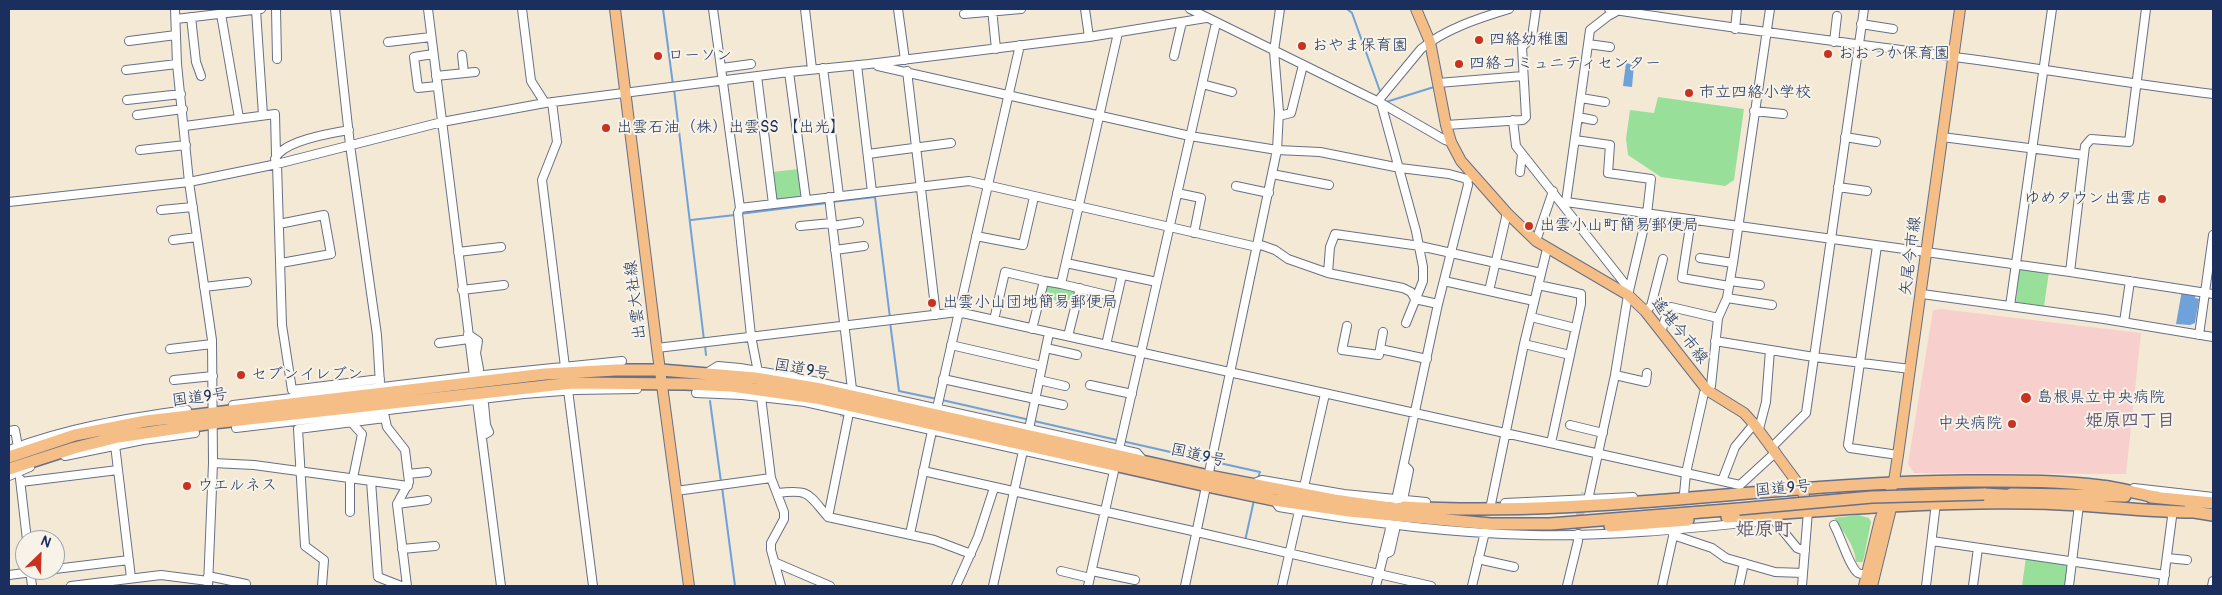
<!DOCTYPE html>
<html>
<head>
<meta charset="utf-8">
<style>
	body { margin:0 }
	#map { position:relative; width:2222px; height:595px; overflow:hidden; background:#f4e9d4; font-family:Pangolin,sans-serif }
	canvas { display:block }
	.frame { position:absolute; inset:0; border:10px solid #1b2f5e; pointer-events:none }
	.north { position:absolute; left:15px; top:530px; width:50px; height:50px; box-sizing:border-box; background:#f7f3e8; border:1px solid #9fa5b1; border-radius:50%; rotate:24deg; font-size:14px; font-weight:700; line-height:20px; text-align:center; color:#1b2f5e }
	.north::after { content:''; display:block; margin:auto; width:18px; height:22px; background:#c8321e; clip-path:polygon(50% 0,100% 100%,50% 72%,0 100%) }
</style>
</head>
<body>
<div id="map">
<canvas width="2222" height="595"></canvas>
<div class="frame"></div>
<div class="north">N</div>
</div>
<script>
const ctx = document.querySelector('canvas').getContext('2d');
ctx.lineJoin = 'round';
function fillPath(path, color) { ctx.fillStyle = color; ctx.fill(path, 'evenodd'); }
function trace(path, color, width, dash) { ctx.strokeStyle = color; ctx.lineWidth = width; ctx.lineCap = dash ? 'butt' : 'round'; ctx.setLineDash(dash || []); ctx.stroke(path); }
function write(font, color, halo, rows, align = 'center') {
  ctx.font = font + ' Pangolin,"Klee One",sans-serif'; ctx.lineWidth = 4; ctx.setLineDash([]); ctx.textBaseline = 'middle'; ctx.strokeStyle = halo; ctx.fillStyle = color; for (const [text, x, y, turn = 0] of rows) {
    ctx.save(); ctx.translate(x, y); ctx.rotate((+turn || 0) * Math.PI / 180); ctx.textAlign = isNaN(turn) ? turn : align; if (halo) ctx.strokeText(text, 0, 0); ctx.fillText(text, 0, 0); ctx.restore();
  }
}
const built = new Path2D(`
	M1941,309L2141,333L2126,474L1914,473L1908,464L1933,310Z`);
const green = new Path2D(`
	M1658,97L1744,109L1734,180L1725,186L1661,177L1628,155L1626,139L1630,110L1654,113Z
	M799,169L803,198L778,201L775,198L772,172Z
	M2019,268L2049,272L2044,306L2016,302Z
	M1045,284L1076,290L1073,305L1042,297Z
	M1858,515L1869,518L1871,522L1863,562H1856C1855,545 1843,532 1834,518Z
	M2026,557L2070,564L2067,586H2022Z`);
const water = new Path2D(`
	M1626,63L1634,65L1632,87L1623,86Z
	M2182,290L2196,293L2195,298L2199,299L2195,323L2190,325L2176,324Z`);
const stream = new Path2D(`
	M663,9L673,85
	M1347,9L1352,13L1381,94
	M674,89L704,340
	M1386,102L1434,87
	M831,202L875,197L890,318
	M739,214L827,203
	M691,220L735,215
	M890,322L899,391L937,399
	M705,345L706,355
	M942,400L1030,420
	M710,401L721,482
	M1034,421L1117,440
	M1122,441L1210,461
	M1215,462L1260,472L1258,478
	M722,487L735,586
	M1245,541L1254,500`);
const minorTunnel = new Path2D(`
	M844,417L845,404
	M1574,541L1585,493`);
const minor = new Path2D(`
	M175,9L177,64L189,182L212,340L213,463L208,586
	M276,9L277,59
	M335,9L350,145L377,335L380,384
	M428,9L474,376
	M522,9L531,81L545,103
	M713,9L740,208L738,213L751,336L758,372
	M805,9L812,69
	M898,9L905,60
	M992,9L996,49
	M1085,9L1089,37
	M1190,9L1381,103L1445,140L1451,142
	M1609,9C1726,28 1844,42 1962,58C2046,69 2129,84 2213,94
	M256,10L263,115
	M1619,10L1608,16L1590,30L1566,202L2070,272L2213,294
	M221,14L239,118
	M964,14L1021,9
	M191,17L196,62L201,76
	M176,19L261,9
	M1861,24L1893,29
	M1735,29L1737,9
	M129,41L176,35
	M388,42L431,37
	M1834,42L1837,16
	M1588,44L1610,47
	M433,54L414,57L418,88L437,86
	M462,55L464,73
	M1174,56L1182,22
	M857,65L872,192
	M878,66L1190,136L1277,150L1320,152L1400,168L1449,174L1467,179L1474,176
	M722,68L751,64
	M823,68L839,196
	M126,70L177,64
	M907,71L936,315
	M789,72L806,200
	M436,76L475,72
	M757,76L773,204
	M1438,83L1523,76
	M1202,84L1232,92
	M1581,98L1605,102
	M127,100L181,94
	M1378,101L1421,49C1445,29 1479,18 1509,9
	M552,102L557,142L542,180L565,367
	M1381,103L1416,231L1423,267V281L1406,323
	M1754,111L1783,114
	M137,115L183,109
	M1279,116L1291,113L1303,65
	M1578,117L1593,120
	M1513,120L1516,146L1629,289
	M1446,125L1523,120L1526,117L1522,47L1532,37L1536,9
	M185,126L275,114L276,155
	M349,130C331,133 282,141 275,159L277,164L282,325L292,390L380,379
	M1845,137L1876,142
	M1942,137L2084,155
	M1575,140L1610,145L1608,173L1651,179L1647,214L1628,295L1615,375L1588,500
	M140,150L186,145
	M868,154L951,143
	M1520,172L1522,154
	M1272,174L1329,185
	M1236,186L1269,193
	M1838,187L1867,191
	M1177,193L1201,198L1194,233
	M829,197L852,389
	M9,202L189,182L277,164L442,122L545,103L789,72L869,64L1089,37L1206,18
	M740,208L969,181L1257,247
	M161,210L193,207
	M1691,220L1682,278L1729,286
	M279,224L324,215L331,254L281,263
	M800,226L832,223
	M832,226L859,222
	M976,236L1023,245L1034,197
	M173,240L197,237
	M1536,241L1553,191
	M1258,244L1275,250L1288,259L1328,273L1403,288L1411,292L1415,299L1438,304
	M1877,246L1848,445L1850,448L1898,455
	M835,250L864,246
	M458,252L501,247
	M1700,258L1733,263
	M1066,263L1157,282
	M2070,272L2085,146L2091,139L2129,142L2146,9
	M1328,273L1330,247L1335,234L1420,246L1541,273
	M1444,281L1534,301
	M1730,281L1760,285
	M1061,284L1115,297
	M1538,285L1581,294V304L1551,443
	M204,287L247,282
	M462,290L504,285
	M1489,291L1507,213
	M1922,294L2104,319L2213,337
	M1727,298L1772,305
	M2010,306L2052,9
	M1645,311L1651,306L1663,259
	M1531,317L1575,328
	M994,320L1005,272L1044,281
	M2124,322L2130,281
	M1347,326L1342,350L1379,355L1380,349
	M1032,329L1044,281L1061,284L1118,33
	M1661,331C1665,324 1665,312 1671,307L1718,318
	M1383,332L1380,349L1427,359
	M468,334L478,341L476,353L479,369
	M2199,335L2213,235
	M1068,336L1080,288
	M1715,341L1814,357L1910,369
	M439,343L469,339
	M1524,344L1566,354
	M951,345L1042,366
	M1106,345L1122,275
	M657,348L958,312L1740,485L1776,452
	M1046,348L1077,355
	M170,349L212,344
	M705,374L718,366L740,368L804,379L1137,453L1143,460
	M1615,375L1646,382L1647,373
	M943,379L1063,405
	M174,380L213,376
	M1039,380L1065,386
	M1090,385L1132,394
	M733,388L742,395L805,402L1111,470
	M568,390L593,586
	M696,393L742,395
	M761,397L771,478L784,512V519L771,543V550L781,586
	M477,400L501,586
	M233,405L474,376L622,361
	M937,408L1020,45
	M384,413L387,427L405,450L409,482L397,504L407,586
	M849,413L828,517L934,540L971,554
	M352,423L362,434L353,478
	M1570,425L1603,433
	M236,428L524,394L575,390L637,389
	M1029,429L1049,333
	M1759,429L1766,402L1770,350
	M9,431L15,430L18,447
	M482,436L489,432L486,425L484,404
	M115,445L131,578
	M1772,447L1806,413L1864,9
	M1119,449L1216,23
	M9,450C67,428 126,418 187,410
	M65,456L143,440L195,433
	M213,463L254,465L408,486
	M923,471L1197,532L1431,586
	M408,474L427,472
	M9,476L30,467
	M20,479L27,540
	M371,481L378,577L401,586H407
	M1722,481L1735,447L1754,424
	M21,482L118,470
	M1252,484L1262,480L1344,494L1426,502
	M1304,487L1325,394
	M2134,488L2213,497
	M676,491L771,478
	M778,493C810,489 808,494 828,517
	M1684,494L1686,473L1704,393L1711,386L1718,318L1727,298L1733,263L1770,9
	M1404,495L1409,470L1404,465
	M1274,500L1279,507C1362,522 1447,533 1531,535C1612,537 1694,528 1774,520L1782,513
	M1396,500L1438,304L1468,185L1467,179
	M1505,503L1633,497
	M397,504L427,500
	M1491,504L1524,344L1547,249
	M350,512V478
	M1774,520L1797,548L1805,551
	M1834,525C1840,535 1850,568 1858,573C1859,574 1864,574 1866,575
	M910,534L932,431
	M1673,535L1712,548L1726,558L1775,572L1803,573
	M1932,541L2165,575
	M402,549L435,546
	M1383,555L1390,552L1395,530
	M2167,558L2187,560
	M1478,559L1514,567
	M774,562L830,586
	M55,569L129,560
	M30,570L32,586
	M1061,571L1090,578
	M1092,571L1135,580
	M9,575L48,570
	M208,576L246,584
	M71,586L161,575L208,581
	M322,586L324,560L305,546L298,429L385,418
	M956,586L978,537L994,488
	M993,586L1023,451
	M1088,586L1114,471
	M1185,586L1277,150L1279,112L1274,51L1280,9
	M1282,586L1299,511
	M1376,586L1391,525
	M1472,586L1485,532
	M1567,586L1578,541V534
	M1662,586L1674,532
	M1739,586L1744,563
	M1802,586L1808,511
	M1926,586L1936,503
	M1973,586L1978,548
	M2069,586L2079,505
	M2163,586L2172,517L2171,512
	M2212,586L2213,581`);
const major = new Path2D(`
	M615,9L657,348L689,586
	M1416,9L1430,42L1446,125L1451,142L1461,161L1507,213L1536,241L1628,295L1645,311L1707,390L1744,413L1754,424L1802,489L1808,510
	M1864,586L1880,520L1894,481L1898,455L1960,9
	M1872,586L1893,500`);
const highway = new Path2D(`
	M9,457L75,435L146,421L545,374L616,370H661L755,378L821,389L1209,476L1334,500L1411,511
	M9,469L74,448L118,437L213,423L572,383L685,384L731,386L816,398L1207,486L1274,500L1349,511L1491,524H1550L1739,509
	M1984,494L2018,496
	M2011,494L2125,496
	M2151,497L2213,503
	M1404,507C1592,518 1778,482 1965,481C2010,481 2057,480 2101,486C2120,488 2139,494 2157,497
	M2188,511L2213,515
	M1727,517C1828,510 1929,501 2030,503C2085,503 2139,512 2193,512
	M1610,526L1688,520`);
const highwayBridge = new Path2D(`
	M1739,509L1872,497L1984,494`);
const markers = [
	[1479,40,5,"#c8321e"],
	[1302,46,5,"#c8321e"],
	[1828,54,5,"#c8321e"],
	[658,56,5,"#c8321e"],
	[1459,64,5,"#c8321e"],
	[1689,93,5,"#c8321e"],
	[606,128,5,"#c8321e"],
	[2162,199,5,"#c8321e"],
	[1529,226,5,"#c8321e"],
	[932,303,5,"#c8321e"],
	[241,375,5,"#c8321e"],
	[2026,398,6,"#c8321e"],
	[2012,424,5,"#c8321e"],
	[187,486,5,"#c8321e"]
];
const poiNames = [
	["四絡幼稚園",1489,40],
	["おやま保育園",1312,46],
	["おおつか保育園",1838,54],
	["ローソン",668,56],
	["四絡コミュニティセンター",1469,64],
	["市立四絡小学校",1699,93],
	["出雲石油（株）出雲SS 【出光】",616,128],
	["ゆめタウン出雲店",2152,199,"right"],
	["出雲小山町簡易郵便局",1539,226],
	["出雲小山団地簡易郵便局",942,303],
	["セブンイレブン",251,375],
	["島根県立中央病院",2037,398],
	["中央病院",2002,424,"right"],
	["ウエルネス",197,486]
];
const streetNames = [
	["矢尾今市線",1911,256,-83],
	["出雲大社線",636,300,-97],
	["遙堪今市線",1679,331,51],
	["国道9号",802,370,10],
	["国道9号",200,398,-7],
	["国道9号",1198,456,13],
	["国道9号",1783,489,-5]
];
const neighbourhoodNames = [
	["姫原四丁目",2130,421]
];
const quarterNames = [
	["姫原町",1764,530]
];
fillPath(built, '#f7d0ce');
fillPath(green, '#98df99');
fillPath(water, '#6fa1da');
trace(stream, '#6fa1da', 2);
trace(minorTunnel, '#c9c4bc', 8, [8, 4]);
trace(minor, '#677087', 10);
trace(major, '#677087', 12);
trace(highway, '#677087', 14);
trace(minor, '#fff', 8);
trace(major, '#f6be87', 10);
trace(highway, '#f6be87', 11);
trace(highwayBridge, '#677087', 14, []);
trace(highwayBridge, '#f6be87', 11);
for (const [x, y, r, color] of markers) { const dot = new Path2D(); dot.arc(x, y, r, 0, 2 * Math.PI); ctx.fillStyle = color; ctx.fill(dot); trace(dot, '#f7f3e8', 2); }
write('16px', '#1b2f5e', '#f7f3e8', poiNames, 'left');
write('16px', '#1b2f5e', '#f7f3e8', streetNames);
write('bold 18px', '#625976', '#f7f3e8', neighbourhoodNames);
write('bold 19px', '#625976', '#f7f3e8', quarterNames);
</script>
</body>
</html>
